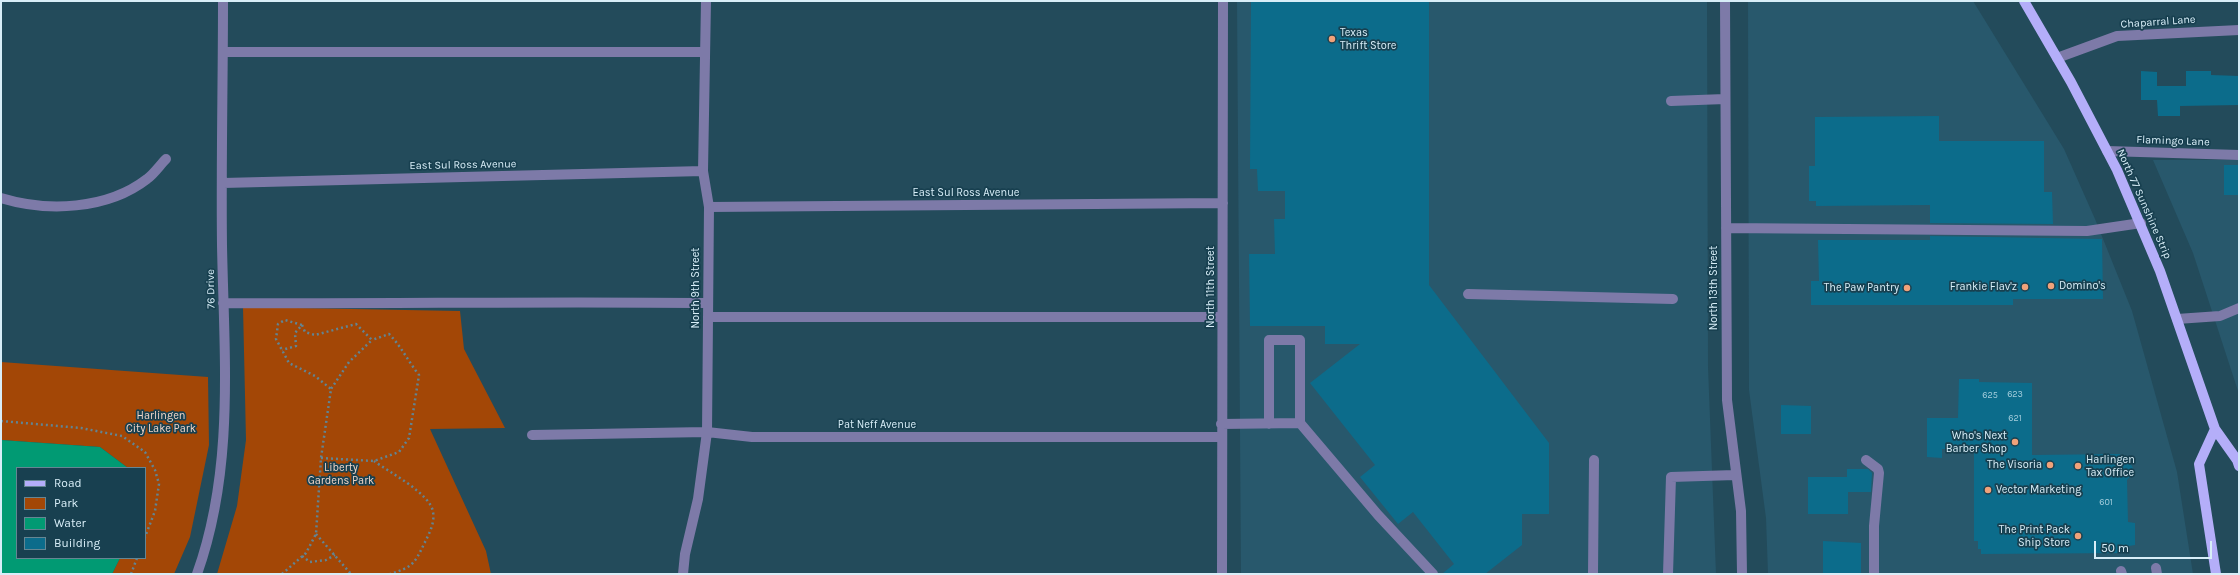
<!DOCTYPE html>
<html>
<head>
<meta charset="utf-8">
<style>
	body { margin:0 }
	#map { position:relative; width:2240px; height:575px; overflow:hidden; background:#234b5b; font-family:Karla,sans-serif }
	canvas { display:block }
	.frame { position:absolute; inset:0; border:2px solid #d8eef8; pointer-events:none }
	.legend { position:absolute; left:16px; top:467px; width:130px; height:92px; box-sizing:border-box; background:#184050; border:1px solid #658693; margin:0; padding:5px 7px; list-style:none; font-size:12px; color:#d8eef8 }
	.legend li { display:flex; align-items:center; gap:8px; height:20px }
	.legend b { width:20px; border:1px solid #658693 }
	.scale { position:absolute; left:2094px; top:541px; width:118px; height:18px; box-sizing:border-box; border:2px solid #d8eef8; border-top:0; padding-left:5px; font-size:12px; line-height:14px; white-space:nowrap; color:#d8eef8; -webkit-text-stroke:3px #184050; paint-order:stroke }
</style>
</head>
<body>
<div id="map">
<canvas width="2240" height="575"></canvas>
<div class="frame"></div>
<ul class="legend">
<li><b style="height:5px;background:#b4aef9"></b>Road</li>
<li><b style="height:11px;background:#a34706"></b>Park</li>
<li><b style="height:11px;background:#019a73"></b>Water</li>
<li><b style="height:11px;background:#0c6c8b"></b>Building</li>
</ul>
<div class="scale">50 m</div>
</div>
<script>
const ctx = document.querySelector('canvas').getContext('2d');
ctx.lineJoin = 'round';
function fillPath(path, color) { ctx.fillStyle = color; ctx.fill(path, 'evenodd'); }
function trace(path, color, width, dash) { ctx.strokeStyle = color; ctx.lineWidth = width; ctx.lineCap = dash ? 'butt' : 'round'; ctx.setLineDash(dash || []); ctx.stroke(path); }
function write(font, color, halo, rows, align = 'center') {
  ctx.font = font + ' Karla,sans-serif'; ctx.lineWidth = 3.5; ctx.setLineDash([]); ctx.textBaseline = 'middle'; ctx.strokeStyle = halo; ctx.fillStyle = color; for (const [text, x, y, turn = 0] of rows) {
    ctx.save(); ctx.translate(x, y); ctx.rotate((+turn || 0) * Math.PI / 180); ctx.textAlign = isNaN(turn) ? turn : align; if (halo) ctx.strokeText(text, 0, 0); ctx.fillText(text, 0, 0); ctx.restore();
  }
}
const built = new Path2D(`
	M1237,1H1707L1708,367L1716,574H1241Z
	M1748,1H1973L2064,149L2095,219L2132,311L2177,472L2193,574H1768L1766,518L1749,390Z
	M2153,160H2239V394L2193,253Z`);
const green = new Path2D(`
	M243,307L460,311L464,349L505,428L430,429L486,551L491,574H217L237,506L246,440Z
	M1,362L208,377L209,445L190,537L174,574H112L120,558H145V468H128L100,447L1,440Z`);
const water = new Path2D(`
	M1,440L100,447L128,468H17V558H120L112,574H1Z`);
const building = new Path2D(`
	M1251,1H1429V285L1549,443V514H1522V545L1485,574H1442L1454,564L1413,512L1398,524L1360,477L1375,465L1310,383L1360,344H1325V326H1250L1249,254H1275L1274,219H1285V191H1258L1257,169H1250Z
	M2141,71L2157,72V86H2186V71H2211V75L2239,76V105L2180,106V116H2158L2157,100H2141Z
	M1939,116V141H2044V192H2052L2053,224L1930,223V205L1816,206V201H1809V166H1815V117Z
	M2224,165H2239V195H2224Z
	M1930,236L2102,239L2103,299H2013V305H1811V281H1819L1818,240H1930Z
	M1959,379H1979V382L2032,383V455L2120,454V459L2130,463L2133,468L2132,474L2127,480L2128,522L2135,523V545L2122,547L2123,553L1981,554V549H1978V541H1974V449H1942V458L1927,457V418H1958Z
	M1781,405L1811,406V434H1781Z
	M1847,469H1868L1872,473L1871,492H1848V514H1808V477H1847Z
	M1823,541L1861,543V574H1823Z`);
const path = new Path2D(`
	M302,325L305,332L315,335L356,324L372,340L349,362L331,389
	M1,421L81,428L122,436L145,452L155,470L159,484L155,511L145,537
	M321,458L374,461L399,452L409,438L419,375C408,361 401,346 389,334L372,340
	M374,461C389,472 431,494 433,512C435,523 429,534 424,544C414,565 412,567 390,574
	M316,534L351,574
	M302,556L310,562L326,560L335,555
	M131,574L137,558
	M282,574L306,553L316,534L321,458L331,389L315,376L289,363L276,339L278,324L285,320L302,325L295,333L296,346L282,350`);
const minor = new Path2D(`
	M1725,1L1727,400L1741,511L1742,574
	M223,52H705
	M2057,58L2117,36L2239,30
	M1671,101L1725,99
	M2107,151L2239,155
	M223,183L703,171
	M1,198C47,212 107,210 147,179C154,174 160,165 166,159
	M709,207L1223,203
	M1726,228L2087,231L2141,223
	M1468,294L1673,299
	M223,303C385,304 546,301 708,303
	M708,317H1222
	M2177,319L2220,316L2239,308
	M1221,424L1300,423L1378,515L1433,574
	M1269,424V340H1300V423
	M532,435L707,432L752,437H1221
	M1866,460L1878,469L1879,473L1874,526V574
	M2156,568L2157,574
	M2121,571L2122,574
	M197,574C235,468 224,356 222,245C221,164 223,82 223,1
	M683,574L685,554L698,499L707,432L709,207L703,171L706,1
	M1222,574L1223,1
	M1593,574L1594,460
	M1668,574L1671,477L1735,475`);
const major = new Path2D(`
	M2024,1L2071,82L2117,170L2160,271L2215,429L2237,460L2239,466
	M2215,429L2199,464L2216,574`);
const markers = [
	[1332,39,4,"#f0a27a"],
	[2051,286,4,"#f0a27a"],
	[2025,287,4,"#f0a27a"],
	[1907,288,4,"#f0a27a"],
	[2015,442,4,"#f0a27a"],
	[2050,465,4,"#f0a27a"],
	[2078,466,4,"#f0a27a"],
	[1988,490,4,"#f0a27a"],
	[2078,536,4,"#f0a27a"]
];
const numberNames = [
	["623",2015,394],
	["625",1990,395],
	["621",2015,418],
	["601",2106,502]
];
const streetNames = [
	["Chaparral Lane",2158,22,-4],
	["Flamingo Lane",2173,141,2],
	["East Sul Ross Avenue",463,165,-1],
	["East Sul Ross Avenue",966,193],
	["North 77 Sunshine Strip",2144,204,66],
	["North 11th Street",1211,287,-90],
	["North 9th Street",696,288,-90],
	["North 13th Street",1714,288,-90],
	["76 Drive",211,289,-91],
	["Pat Neff Avenue",877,425]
];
const poiNames = [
	["Texas",1340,33,"left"],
	["Thrift Store",1340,46,"left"],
	["Domino's",2059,286,"left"],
	["Frankie Flav'z",2017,287],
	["The Paw Pantry",1899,288],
	["Who's Next",2007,436],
	["Barber Shop",2007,449],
	["Harlingen",2086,460,"left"],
	["Tax Office",2086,473,"left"],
	["The Visoria",2042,465],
	["Vector Marketing",1996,490,"left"],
	["The Print Pack",2070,530],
	["Ship Store",2070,543]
];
const parkNames = [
	["Harlingen",161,416],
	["City Lake Park",161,429],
	["Liberty",341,468],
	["Gardens Park",341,481]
];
fillPath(built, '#28586c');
fillPath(green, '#a34706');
fillPath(water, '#019a73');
fillPath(building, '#0c6c8b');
trace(path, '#628492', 2.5, [2, 3]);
trace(minor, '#7d7aa8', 10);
trace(major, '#b4aef9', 10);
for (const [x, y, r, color] of markers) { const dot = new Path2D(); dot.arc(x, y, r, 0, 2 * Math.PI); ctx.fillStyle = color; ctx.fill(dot); trace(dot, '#184050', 1.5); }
write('9px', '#a5cedd', null, numberNames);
write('11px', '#d8eef8', '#184050', streetNames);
write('11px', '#d8eef8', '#184050', poiNames, 'right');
write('11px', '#f1d5c7', '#184050', parkNames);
</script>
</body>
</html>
